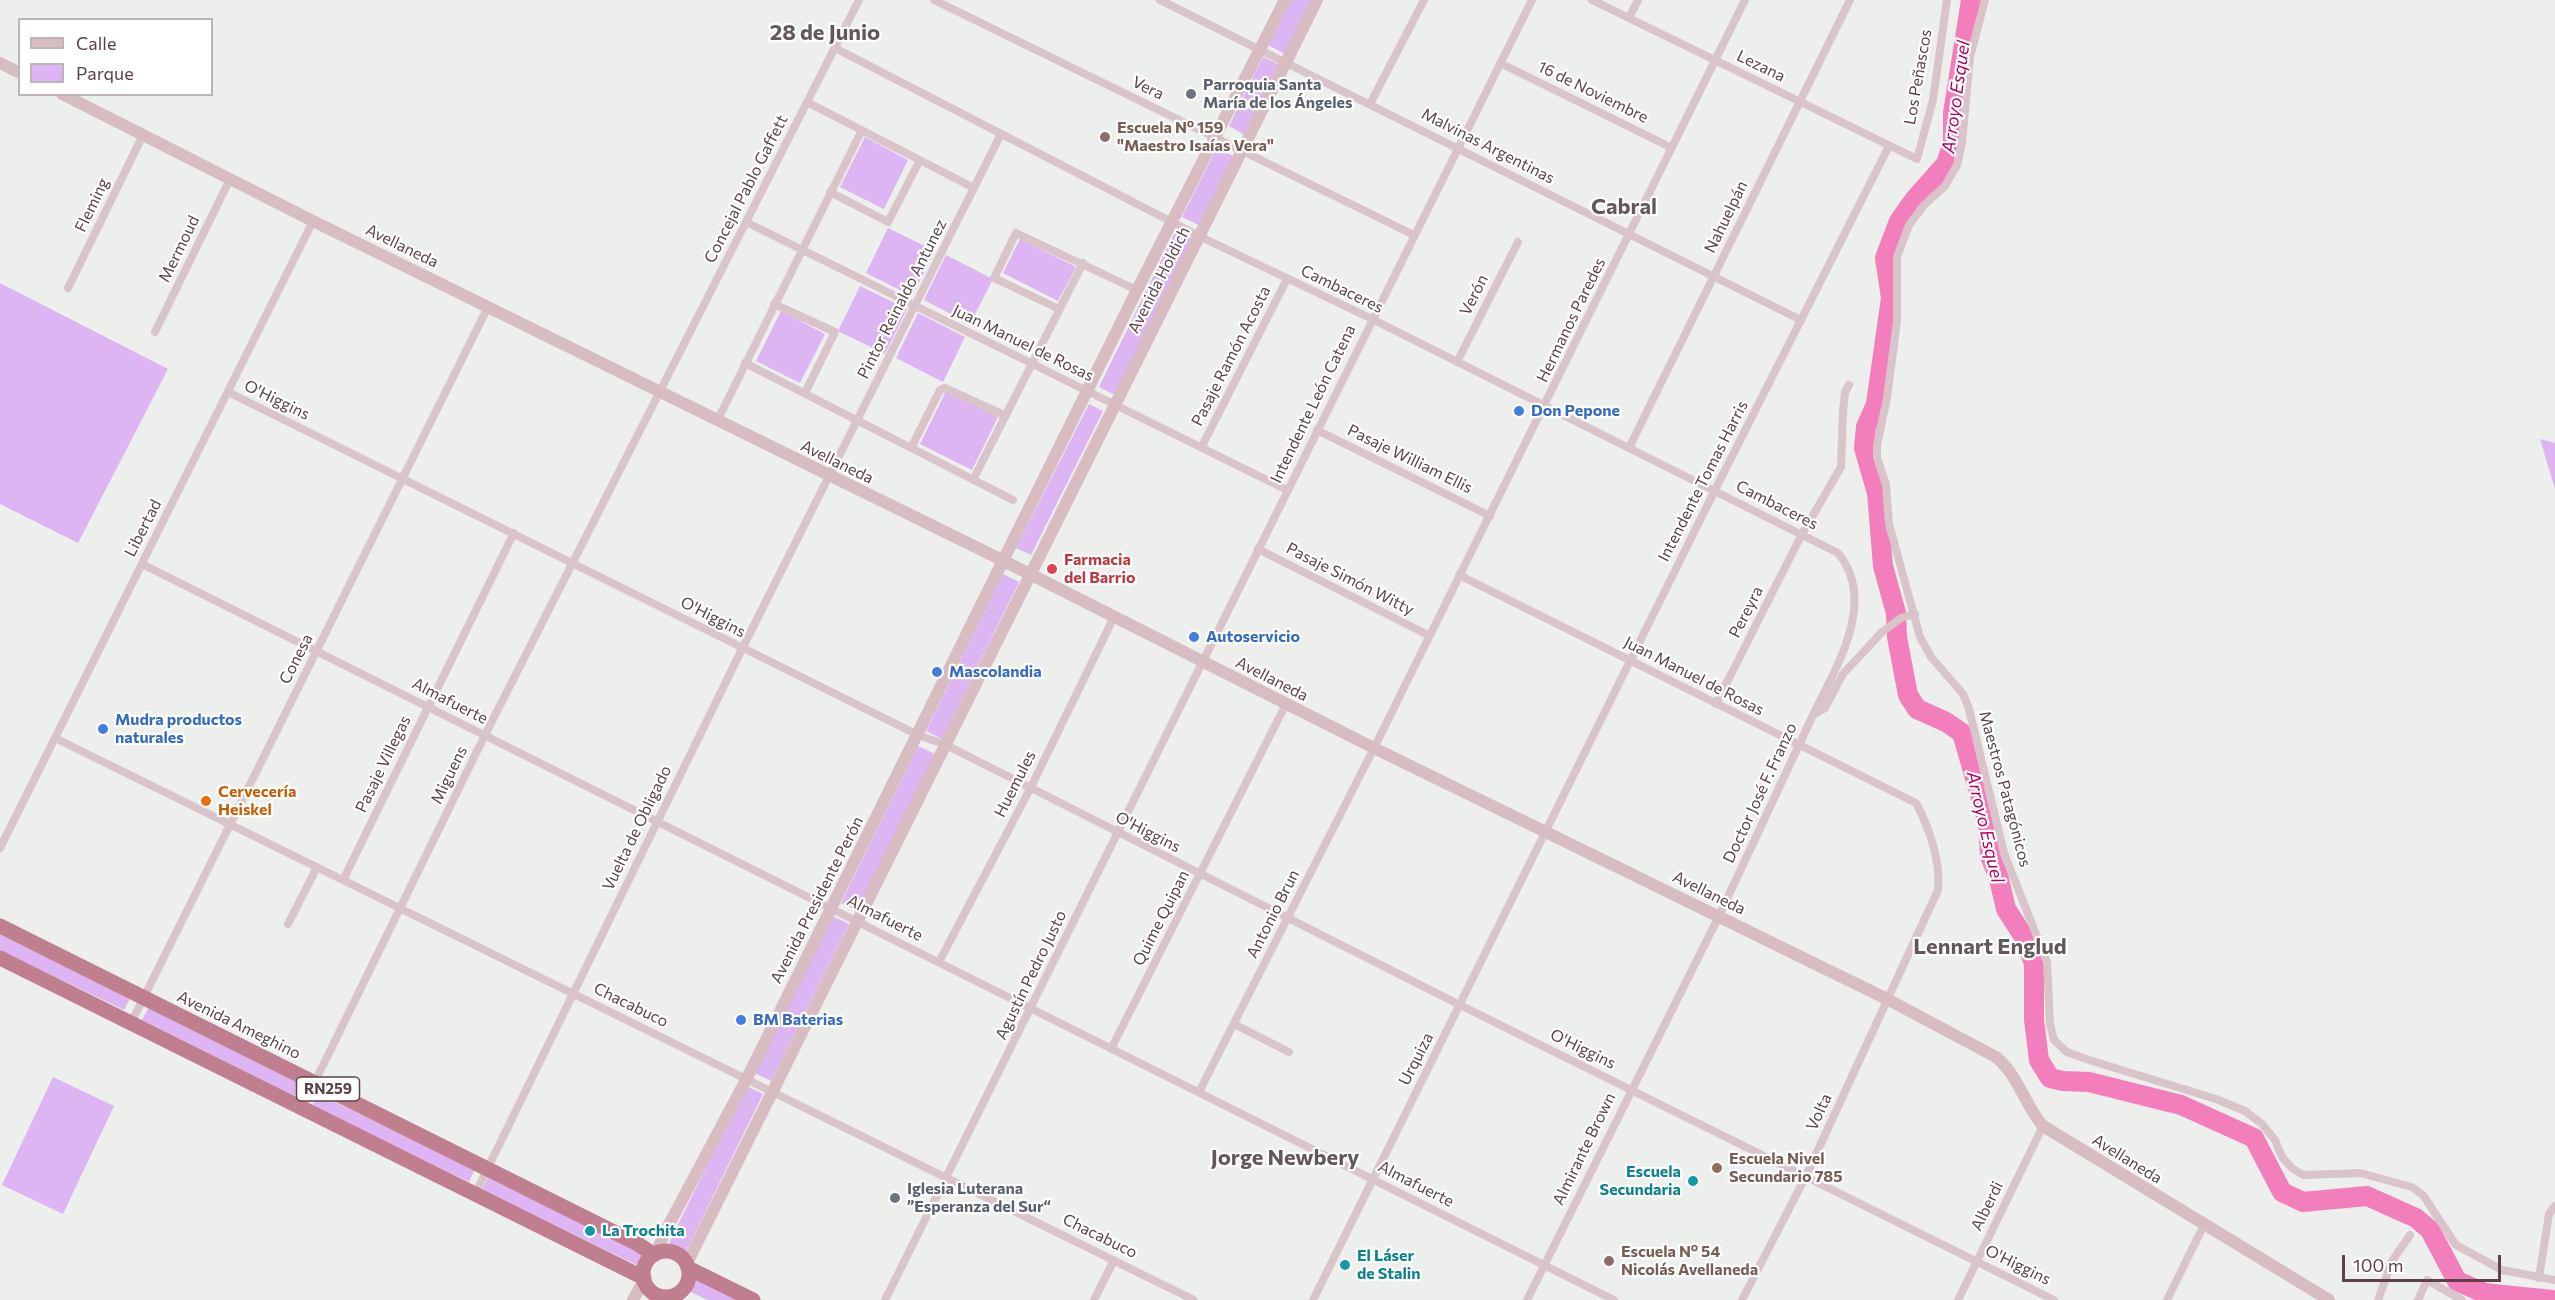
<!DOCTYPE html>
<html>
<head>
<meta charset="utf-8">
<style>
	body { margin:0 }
	#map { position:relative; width:2555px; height:1300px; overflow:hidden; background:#ecefec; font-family:Commissioner,sans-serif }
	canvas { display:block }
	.legend { position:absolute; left:18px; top:18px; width:195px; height:78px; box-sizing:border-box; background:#fff; border:2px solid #bdb4b6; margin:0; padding:8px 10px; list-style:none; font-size:18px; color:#5b4349 }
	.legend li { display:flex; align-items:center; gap:12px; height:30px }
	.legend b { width:30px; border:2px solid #bdb4b6 }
	.scale { position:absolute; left:2342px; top:1255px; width:159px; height:27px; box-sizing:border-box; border:3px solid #5b4349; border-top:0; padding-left:8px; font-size:18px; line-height:21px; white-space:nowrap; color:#5b4349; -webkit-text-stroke:4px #fff; paint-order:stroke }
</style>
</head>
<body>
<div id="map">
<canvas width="2555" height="1300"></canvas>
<ul class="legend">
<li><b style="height:8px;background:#d7bcc2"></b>Calle</li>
<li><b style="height:16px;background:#dcb5f2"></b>Parque</li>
</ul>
<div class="scale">100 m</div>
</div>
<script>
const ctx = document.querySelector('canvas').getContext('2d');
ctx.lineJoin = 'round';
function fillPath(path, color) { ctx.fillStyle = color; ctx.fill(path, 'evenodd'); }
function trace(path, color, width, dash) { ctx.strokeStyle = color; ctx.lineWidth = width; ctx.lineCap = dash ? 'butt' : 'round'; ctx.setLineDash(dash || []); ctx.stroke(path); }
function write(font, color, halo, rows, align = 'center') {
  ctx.font = font + ' Commissioner,sans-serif'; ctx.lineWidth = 4.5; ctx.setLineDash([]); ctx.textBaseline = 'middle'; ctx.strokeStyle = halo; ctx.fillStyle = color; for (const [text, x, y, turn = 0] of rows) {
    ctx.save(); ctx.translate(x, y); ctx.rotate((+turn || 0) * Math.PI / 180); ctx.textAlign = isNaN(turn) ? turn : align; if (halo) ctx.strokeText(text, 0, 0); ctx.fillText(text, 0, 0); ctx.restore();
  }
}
const green = new Path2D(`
	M1291,0H1311L1285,54L1268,45Z
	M1263,57L1280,65L1245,135L1229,126Z
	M865,137L908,160L884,209L840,187Z
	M1217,148L1233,156L1199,225L1182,217Z
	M888,228L935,251L912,296L866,273Z
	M1176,230L1192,238L1115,395L1099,387Z
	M1020,239L1076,267L1058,301L1003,273Z
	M946,255L993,279L970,324L924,300Z
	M0,283L168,369L78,543L0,504Z
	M860,286L907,309L885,354L838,331Z
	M781,311L825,334L800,383L756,361Z
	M918,313L965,337L943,382L896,358Z
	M946,391L998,417L972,470L920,444Z
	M1089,404L1103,411L1031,555L1016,548Z
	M2540,439L2555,443V489Z
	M1003,574L1019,582L942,739L926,731Z
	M918,746L935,754L858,911L841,903Z
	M832,916L849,924L771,1081L755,1073Z
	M0,935L130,998L124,1010L0,950Z
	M149,1007L301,1083L295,1096L142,1020Z
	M53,1077L114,1106L63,1214L2,1185Z
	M746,1086L763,1094L686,1251L669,1243Z
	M318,1094L475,1169L469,1182L312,1106Z
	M488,1178L645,1254L639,1266L482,1190Z
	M694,1278L739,1300H708L688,1291Z`);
const river = new Path2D(`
	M1971,0L1953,113V142L1946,164L1914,200L1899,221L1885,258L1891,298L1876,404L1866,427L1864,448L1877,493L1883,566L1896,613L1897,637L1908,695L1917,709L1946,722L1962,733L1988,823L1990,856L1998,875L2006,909L2026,940L2034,964V1020L2039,1060L2050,1078L2063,1081L2089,1082L2181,1105L2254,1138L2282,1192L2303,1202L2367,1196L2416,1218L2430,1230L2457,1281L2484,1293L2552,1300`);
const street = new Path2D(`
	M934,0L1414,235
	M1160,0L1801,320
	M1592,0L1917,159L1933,100L1947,0
	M1985,0L1970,57L1962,143L1957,165L1945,186L1924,205L1909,225L1897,257V321L1887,398L1877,445V457L1886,485L1889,524L1920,637L1931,657L1963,694L1969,709L2004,853L2047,962L2050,1024L2054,1040L2067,1052L2089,1060L2216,1099L2245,1111L2262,1124L2275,1140L2282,1157L2292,1168L2303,1175L2360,1173L2412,1187L2423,1195L2456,1245L2502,1270L2555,1280
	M1629,18L1638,0
	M835,48L1199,236L1372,319L1838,553C1878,602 1836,667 1813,715
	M1500,63L1672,148
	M807,102L974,188
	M1370,104L1424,0
	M830,192L888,222L920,160
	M746,222L1287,490
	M68,288L143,135
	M774,304L835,332L805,393
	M1059,309L994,278L1016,233L1137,290
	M155,332L230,179
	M1457,362L1518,242
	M745,363L1013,500
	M228,392L918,735L946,745L1460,1005L2054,1300
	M717,421L862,130
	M1317,430L1490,516
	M1202,446L1287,279
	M911,448L940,390L945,388L1006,416
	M1629,448L1850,0
	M973,480L1083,263
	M1258,549L1430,636
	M142,564L1614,1300
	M1459,575L1916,803C1929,827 1941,862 1938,890L1806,1176L1742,1300
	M1716,704L1802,534L1841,467L1843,412L1845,392L1849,385
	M55,738L1194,1300
	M0,848L313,221
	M343,880L514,533
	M288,924L317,867
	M939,962L1030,789L1114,617
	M131,1023L488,307
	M1234,1024L1289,1052
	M1111,1049L1286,704
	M1199,1092L1374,748L1745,0
	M302,1108L485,735L859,0
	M475,1194L742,649L1001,134
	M2539,1278L2549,1214L2555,1206
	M885,1300L1532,0
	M1094,1300L1114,1260
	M1313,1300L1715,490L1889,146
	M1527,1300L1719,916L1813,715L1825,708L1843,674L1882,632L1901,618L1915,614
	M1958,1300L2043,1126
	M2167,1300L2204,1225
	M2378,1300L2392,1261L2410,1235
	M2418,1300L2427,1280L2462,1300`);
const secondary = new Path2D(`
	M0,63L20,73
	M62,94L313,221L1004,561L1374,748L1887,999L1996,1057C2018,1075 2025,1105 2043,1126L2329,1300
	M656,1253L666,1230L747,1078L1137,290L1285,0
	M686,1265L1317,0
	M633,1300L644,1280
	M672,1300L674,1295`);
const highway = new Path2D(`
	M0,926L638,1244L654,1255
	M0,958L644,1278
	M643 1274a23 23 0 1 1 46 0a23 23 0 1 1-46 0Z
	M688,1268L753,1300`);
const markers = [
	[1191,94,6,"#6b7280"],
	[1105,137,6,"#8d6e63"],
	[1519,411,6,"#3f7fe0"],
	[1052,569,6,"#e0444e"],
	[1194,637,6,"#3f7fe0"],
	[937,672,6,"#3f7fe0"],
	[103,729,6,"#3f7fe0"],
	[206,801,6,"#e8710a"],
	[741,1020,6,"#3f7fe0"],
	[1717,1168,6,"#8d6e63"],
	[1693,1181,6,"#0f9aa8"],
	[895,1198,6,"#6b7280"],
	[590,1231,6,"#0f9aa8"],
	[1609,1261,6,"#8d6e63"],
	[1345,1265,6,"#0f9aa8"]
];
const shields = [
	[328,1089,63]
];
const shieldNames = [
	["RN259",328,1089]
];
const streetNames = [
	["Lezana",1761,66,26],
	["Los Peñascos",1918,77,-80],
	["Vera",1148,88,26],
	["16 de Noviembre",1593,92,26],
	["Malvinas Argentinas",1488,146,27],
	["Concejal Pablo Gaffett",746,189,-63],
	["Fleming",92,205,-64],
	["Nahuelpán",1726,217,-64],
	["Avellaneda",402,246,26],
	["Mermoud",179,249,-64],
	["Avenida Holdich",1159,280,-63],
	["Cambaceres",1342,289,26],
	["Verón",1474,295,-63],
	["Pintor Reinaldo Antunez",902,299,-63],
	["Hermanos Paredes",1571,320,-64],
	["Juan Manuel de Rosas",1023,343,26],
	["Pasaje Ramón Acosta",1231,356,-63],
	["O'Higgins",277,400,26],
	["Intendente León Catena",1313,404,-64],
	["Pasaje William Ellis",1410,459,26],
	["Avellaneda",837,462,26],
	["Intendente Tomas Harris",1703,481,-63],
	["Cambaceres",1777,505,27],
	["Libertad",143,528,-63],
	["Pasaje Simón Witty",1350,579,27],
	["Pereyra",1746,612,-63],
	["O'Higgins",713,617,27],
	["Conesa",296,659,-63],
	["Juan Manuel de Rosas",1694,676,27],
	["Avellaneda",1272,679,27],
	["Almafuerte",450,701,27],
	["Pasaje Villegas",383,764,-64],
	["Miguens",449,775,-64],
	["Huemules",1015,784,-63],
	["Maestros Patagónicos",2005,789,75],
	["Doctor José F. Franzo",1760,793,-65],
	["Vuelta de Obligado",637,828,-64],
	["O'Higgins",1148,832,27],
	["Avellaneda",1709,893,26],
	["Avenida Presidente Perón",817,900,-63],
	["Antonio Brun",1273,914,-63],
	["Almafuerte",885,918,27],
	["Quime Quipan",1161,918,-63],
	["Agustín Pedro Justo",1031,975,-64],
	["Chacabuco",631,1005,26],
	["Avenida Ameghino",239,1025,26],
	["O'Higgins",1583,1049,26],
	["Urquiza",1416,1059,-63],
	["Volta",1819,1112,-65],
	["Almirante Brown",1584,1149,-64],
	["Avellaneda",2127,1159,32],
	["Almafuerte",1416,1184,27],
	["Alberdi",1987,1206,-64],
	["Chacabuco",1100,1236,26],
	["O'Higgins",2018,1265,26]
];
const worshipNames = [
	["Parroquia Santa",1203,85],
	["María de los Ángeles",1203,103],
	["Iglesia Luterana",907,1189],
	["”Esperanza del Sur“",907,1207]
];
const educationNames = [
	["Escuela Nº 159",1117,128],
	["\"Maestro Isaías Vera\"",1117,146],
	["Escuela Nivel",1729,1159],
	["Secundario 785",1729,1177],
	["Escuela Nº 54",1621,1252],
	["Nicolás Avellaneda",1621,1270]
];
const shopNames = [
	["Don Pepone",1531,411],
	["Autoservicio",1206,637],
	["Mascolandia",949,672],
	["Mudra productos",115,720],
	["naturales",115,738],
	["BM Baterias",753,1020]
];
const healthNames = [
	["Farmacia",1064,560],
	["del Barrio",1064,578]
];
const foodNames = [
	["Cervecería",218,792],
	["Heiskel",218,810]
];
const cultureNames = [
	["Escuela",1681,1172,"right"],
	["Secundaria",1681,1190,"right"],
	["La Trochita",602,1231],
	["El Láser",1357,1256],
	["de Stalin",1357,1274]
];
const waterNames = [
	["Arroyo Esquel",1956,97,-82],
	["Arroyo Esquel",1985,827,77]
];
const districtNames = [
	["28 de Junio",825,33],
	["Cabral",1624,207],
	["Lennart Englud",1990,947],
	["Jorge Newbery",1285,1158]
];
fillPath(green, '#dcb5f2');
trace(river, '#f27ebc', 20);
trace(street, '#d8c4c9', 8);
trace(secondary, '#d7bcc2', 12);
trace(highway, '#c07f8e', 15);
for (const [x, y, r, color] of markers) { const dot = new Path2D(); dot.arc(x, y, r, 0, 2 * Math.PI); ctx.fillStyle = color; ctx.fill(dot); trace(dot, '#fff', 2); }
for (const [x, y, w] of shields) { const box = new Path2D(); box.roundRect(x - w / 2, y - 12, w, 24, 4.5); ctx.fillStyle = '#fff'; ctx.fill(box); trace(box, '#5b4349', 1.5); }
write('bold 15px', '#5b4349', null, shieldNames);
write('16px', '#5b4349', '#fff', streetNames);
write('bold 16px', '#5b616d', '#fff', worshipNames, 'left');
write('bold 16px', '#785e54', '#fff', educationNames, 'left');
write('bold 16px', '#366cbe', '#fff', shopNames, 'left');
write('bold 16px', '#be3a42', '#fff', healthNames, 'left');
write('bold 16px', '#c56008', '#fff', foodNames, 'left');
write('bold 16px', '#0d838f', '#fff', cultureNames, 'left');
write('italic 18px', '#b0015e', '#fff', waterNames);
write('bold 22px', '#62585a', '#fff', districtNames);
</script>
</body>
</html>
